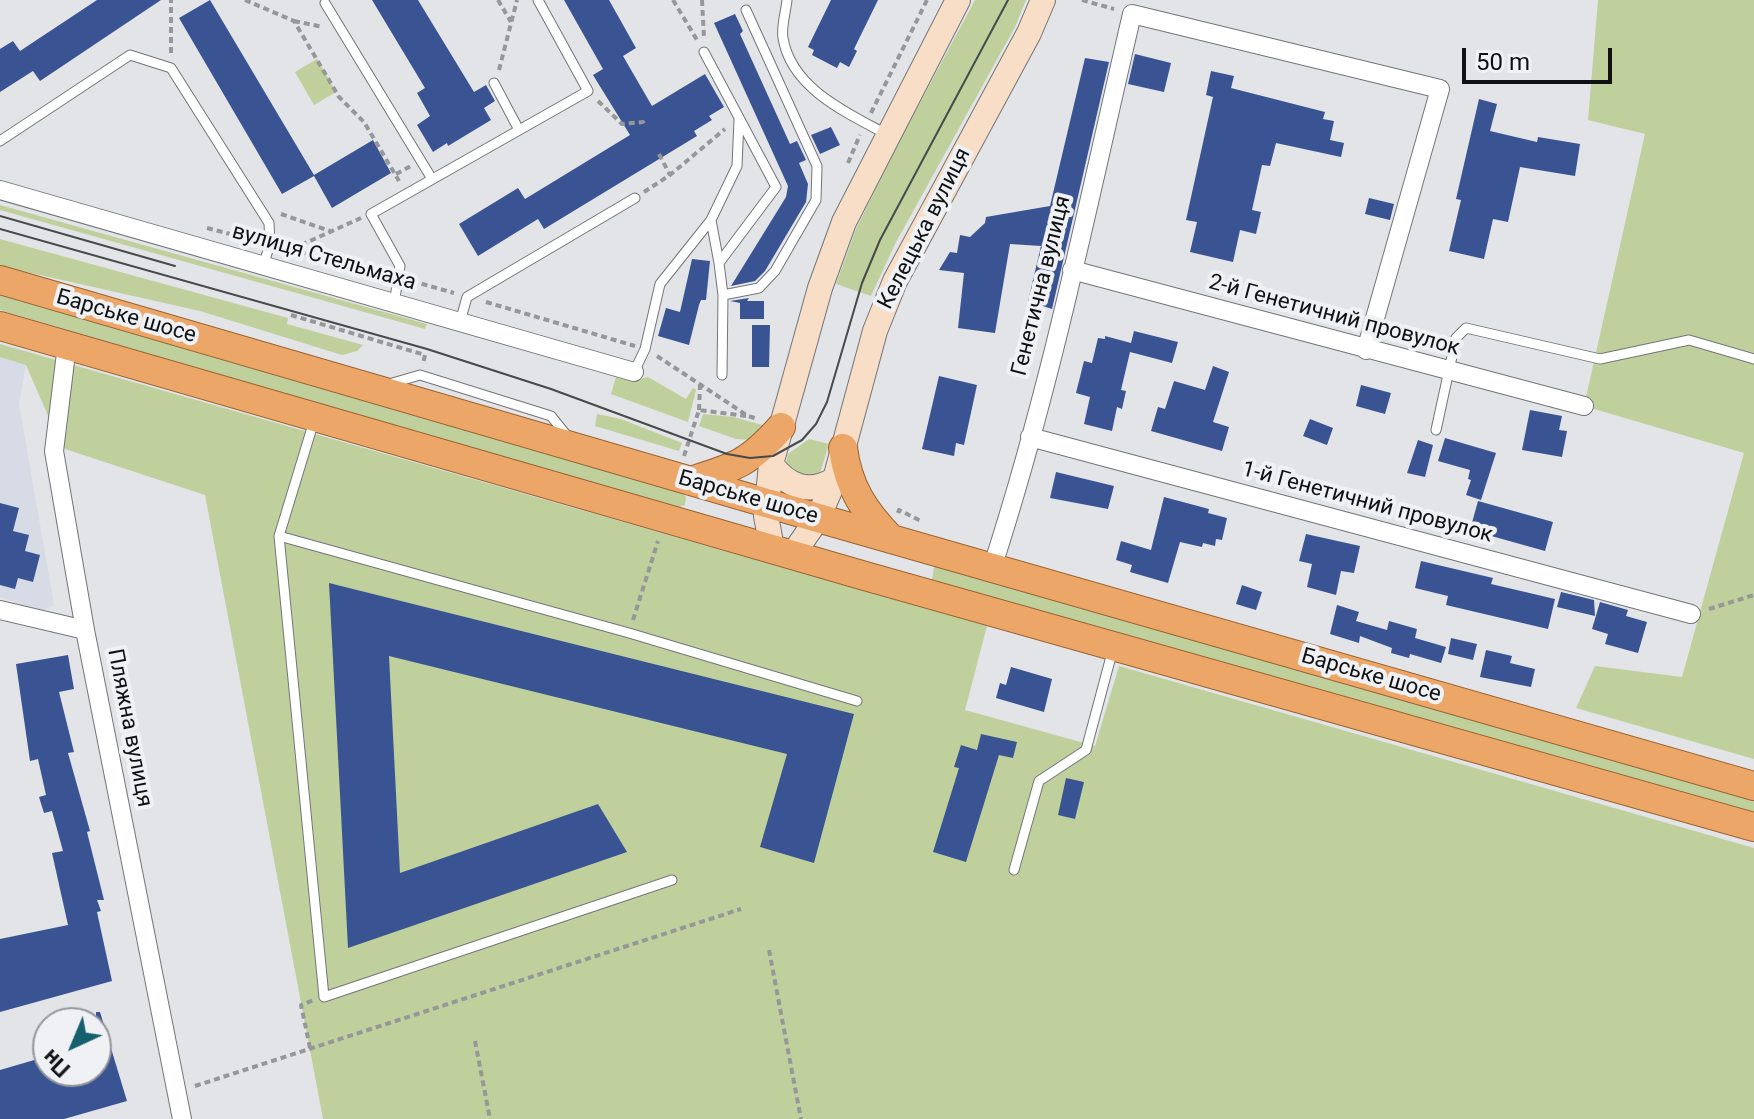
<!DOCTYPE html>
<html>
<head>
<meta charset="utf-8">
<style>
	body { margin:0 }
	#map { position:relative; width:1754px; height:1119px; overflow:hidden; background:#e2e4e7; font-family:Roboto,sans-serif }
	canvas { display:block }
	.north { position:absolute; left:32px; top:1007px; width:80px; height:80px; box-sizing:border-box; background:#eff1f5; border:2px solid #96979a; border-radius:50%; rotate:224deg; font-size:22px; font-weight:700; line-height:32px; text-align:center; color:#101112 }
	.north::after { content:''; display:block; margin:auto; width:28px; height:36px; background:#16606e; clip-path:polygon(50% 0,100% 100%,50% 72%,0 100%) }
	.scale { position:absolute; left:1462px; top:48px; width:150px; height:36px; box-sizing:border-box; border:4px solid #101112; border-top:0; padding-left:10px; font-size:24px; line-height:28px; white-space:nowrap; color:#101112; -webkit-text-stroke:6px #eff1f5; paint-order:stroke }
</style>
</head>
<body>
<div id="map">
<canvas width="1754" height="1119"></canvas>
<div class="north">Пн</div>
<div class="scale">50 m</div>
</div>
<script>
const ctx = document.querySelector('canvas').getContext('2d');
ctx.lineJoin = 'round';
function fillPath(path, color) { ctx.fillStyle = color; ctx.fill(path, 'evenodd'); }
function trace(path, color, width, dash) { ctx.strokeStyle = color; ctx.lineWidth = width; ctx.lineCap = dash ? 'butt' : 'round'; ctx.setLineDash(dash || []); ctx.stroke(path); }
function write(font, color, halo, rows, align = 'center') {
  ctx.font = font + ' Roboto,sans-serif'; ctx.lineWidth = 8; ctx.setLineDash([]); ctx.textBaseline = 'middle'; ctx.strokeStyle = halo; ctx.fillStyle = color; for (const [text, x, y, turn = 0] of rows) {
    ctx.save(); ctx.translate(x, y); ctx.rotate((+turn || 0) * Math.PI / 180); ctx.textAlign = isNaN(turn) ? turn : align; if (halo) ctx.strokeText(text, 0, 0); ctx.fillText(text, 0, 0); ctx.restore();
  }
}
const built = new Path2D(`
	M0,357L26,364L19,404L54,605L42,611L0,597Z`);
const green = new Path2D(`
	M975,0H1026L1015,27L895,244L871,296L836,284L856,229L899,142Z
	M1598,0H1754V759L1576,708L1595,666L1682,677L1744,453L1584,406L1645,134L1588,120Z
	M317,59L336,92L314,105L295,72Z
	M0,205L427,324L425,329L0,210Z
	M0,239L288,318L287,324L363,345L357,351L342,355L200,311L0,266Z
	M0,293L681,492L686,497L685,505L676,508L0,310Z
	M0,344L987,626L965,710L1095,746L1119,666L1754,848V1119H323L205,495L62,448L26,365L0,357Z
	M616,377L632,381L648,377L686,399L693,388L696,390L688,422L611,394Z
	M597,414L621,419L682,443L679,451L595,426Z
	M703,414L733,417L766,426L754,440L736,439L699,426Z
	M809,439L829,444L820,473L806,480L786,464L788,454Z
	M937,552L1754,786V827L929,594Z`);
const building = new Path2D(`
	M97,0H161L40,81L33,71L0,92V49L13,41L20,51Z
	M210,0L314,175L373,140L391,173L332,208L314,176L282,194L179,18Z
	M372,0H418L474,92L486,85L495,101L484,108L491,120L448,146L447,143L433,152L417,125L430,116L417,93L425,88Z
	M564,0H609L636,48L623,56L652,106L705,74L724,107L709,116L712,120L694,131L697,136L544,229L538,219L478,256L459,224L518,188L525,199L630,135L593,75L603,69Z
	M831,0H878L854,49L857,51L849,67L840,62L837,68L812,55L814,50L808,47Z
	M735,14L743,31L740,34L790,144L797,141L806,160L799,163L808,184L806,202L765,271L755,281L731,286L786,197L788,186L714,23Z
	M1135,54L1171,63L1164,92L1128,84Z
	M1085,58L1109,62L1052,309L1028,301L1041,246L1010,244L995,333L958,328L964,273L939,270L950,252L957,253L960,235L970,237L985,223L986,217L1050,206Z
	M1211,71L1234,76L1231,88L1325,112L1323,119L1334,121L1330,140L1344,143L1341,157L1276,143L1270,166L1262,165L1252,210L1261,212L1256,234L1240,230L1233,262L1190,252L1197,222L1186,220L1213,97L1206,95Z
	M1479,99L1497,104L1490,131L1537,142L1538,137L1580,144L1575,176L1520,167L1508,222L1493,219L1484,259L1449,251L1461,200L1456,199Z
	M831,127L840,145L820,154L811,135Z
	M1369,198L1394,204L1390,220L1365,214Z
	M692,259L710,261L706,300H701L699,305L689,345L658,336L666,308L680,312Z
	M749,298L747,301H764V319H740V303L730,301Z
	M752,325H770L769,367H752Z
	M1134,331L1178,342L1172,363L1130,352L1121,390L1126,391L1122,409L1117,407L1112,431L1084,424L1090,397L1076,393L1084,361L1092,363L1098,338L1105,339V336L1131,343Z
	M1213,366L1229,372L1213,422L1229,427L1222,451L1151,431L1158,407L1165,409L1174,381L1205,390Z
	M939,376L977,385L964,445L956,443L954,456L922,449Z
	M1361,385L1391,393L1385,414L1356,406Z
	M1530,410L1562,416L1559,430L1567,431L1562,457L1522,450Z
	M1310,419L1333,428L1327,445L1303,436Z
	M1445,438L1496,453L1481,500L1466,495L1471,480L1468,479L1470,470L1438,461Z
	M1418,440L1433,445L1425,477L1407,473Z
	M1056,472L1114,486L1108,509L1050,498Z
	M1164,497L1209,509L1208,513L1227,518L1222,540L1216,539L1215,546L1203,543L1202,547L1180,542L1168,583L1130,572L1132,565L1116,560L1121,541L1151,550Z
	M1478,501L1553,522L1545,551L1470,530Z
	M0,503L19,508L13,531L29,535L25,551L40,555L33,582L18,578L15,589L0,585Z
	M1306,534L1360,546L1354,573L1341,571L1336,595L1307,587L1312,564L1299,561Z
	M1421,561L1493,578L1491,584L1555,599L1548,629L1446,605L1448,596L1415,588Z
	M329,583L854,714L814,863L760,847L787,754L389,656L400,873L598,804L627,852L348,948Z
	M1242,585L1262,592L1256,610L1236,604Z
	M1561,592L1594,600L1595,616L1557,607Z
	M1600,602L1628,610L1626,616L1647,622L1638,653L1605,644L1608,634L1592,629Z
	M1337,605L1359,612L1356,621L1387,630L1389,621L1417,629L1415,638L1446,647L1441,663L1410,654L1409,658L1391,653L1392,648L1360,636L1359,643L1330,634Z
	M1451,638L1477,644L1473,660L1448,654Z
	M1486,650L1512,656L1510,663L1535,669L1531,687L1480,677Z
	M68,655L74,689L59,692L74,752L68,753L90,831L87,832L104,900H97L101,911L97,912L112,981L0,1012V939L68,925L52,853L63,851L52,811L44,813L39,797L46,795L38,759L30,761L16,664Z
	M1011,667L1052,679L1044,712L996,698L1000,683L1006,685Z
	M981,734L1017,742L1013,758L999,755L966,862L933,852L959,768L954,767L961,745L977,750Z
	M1066,778L1084,782L1075,819L1058,815Z
	M96,1012H100L127,1101L64,1119H0V1070L48,1056V1071H96Z`);
const path = new Path2D(`
	M245,0L294,21L339,97L364,122L399,181
	M498,0L511,22
	M673,0L697,40
	M702,0L704,38
	M1082,0L1114,9
	M294,21L323,27
	M171,53V0
	M499,70L517,0
	M598,101L622,124L643,122L645,126
	M871,113L927,0
	M659,154L670,175
	M848,163L860,135
	M396,174L411,166
	M644,192L670,175L725,129
	M281,214L330,231
	M207,228L257,241
	M281,247L385,274
	M292,249L361,218
	M412,281L454,293
	M486,302L635,346
	M291,315L425,355L423,364
	M657,356L748,416L758,419
	M699,410L700,385
	M684,456L699,410L746,416
	M898,513L899,510L921,521
	M1709,609L1754,595
	M633,620L658,541
	M769,950L801,1119
	M475,1041L490,1119
	M310,1048L301,1005L314,1000
	M195,1086L741,909`);
const service = new Path2D(`
	M787,0C786,11 781,27 783,38C791,88 847,113 886,134
	M325,3L432,179
	M704,52L776,187L719,263L723,295L759,288L775,271L816,200L817,166L746,10
	M494,83L519,130
	M0,141L130,55L171,68L269,223L270,244L263,266
	M711,220L719,263
	M394,304L400,266L371,214L588,91L538,0
	M460,322L467,297L635,198
	M634,372L645,349L660,284L711,220L737,166L739,120
	M722,375L723,295
	M389,384L420,375L551,416L568,437
	M1436,430L1456,338L1466,328L1600,359L1689,340L1754,359
	M279,536L314,421
	M1014,870L1039,781L1086,750L1113,649
	M672,880L324,997L279,536L629,633L857,701`);
const minor = new Path2D(`
	M0,190L634,372
	M1072,270L1584,406
	M67,345L54,451L85,630L182,1119
	M1030,437L1691,614
	M992,568C1051,387 1089,199 1132,14L1440,89L1366,350
	M0,610L85,630`);
const secondary = new Path2D(`
	M771,464C788,487 809,495 835,479
	M772,548L766,516L771,464L820,288L844,222L958,0
	M793,554L818,518L835,479L875,331L895,281L1029,33L1043,0`);
const trunk = new Path2D(`
	M0,280L818,518L1754,786
	M0,326L865,576L1754,827
	M843,448C848,487 864,511 891,539
	M690,481C735,467 748,464 781,427`);
const tram = new Path2D(`
	M0,216L175,266
	M0,229L427,349L551,389L727,454L750,458L773,456L802,440L816,424L827,402L862,283L880,240L1008,0`);
const streetNames = [
	["Келецька вулиця",925,229,-63],
	["вулиця Стельмаха",324,258,16],
	["Генетична вулиця",1042,286,-76],
	["2-й Генетичний провулок",1334,316,15],
	["Барське шосе",126,317,16],
	["Барське шосе",748,498,16],
	["1-й Генетичний провулок",1367,503,15],
	["Барське шосе",1371,676,16],
	["Пляжна вулиця",129,728,79]
];
fillPath(built, '#d6dbe6');
fillPath(green, '#bfd09d');
fillPath(building, '#3a5493');
trace(service, '#737578', 11);
trace(minor, '#737578', 20);
trace(secondary, '#737578', 26);
trace(trunk, '#9b6431', 30);
trace(path, '#959799', 4, [6, 4]);
trace(service, '#fff', 9);
trace(minor, '#fff', 18);
trace(secondary, '#f8dec6', 24);
trace(trunk, '#eba668', 28);
trace(tram, '#48494b', 2);
write('22px', '#101112', '#eff1f5', streetNames);
</script>
</body>
</html>
